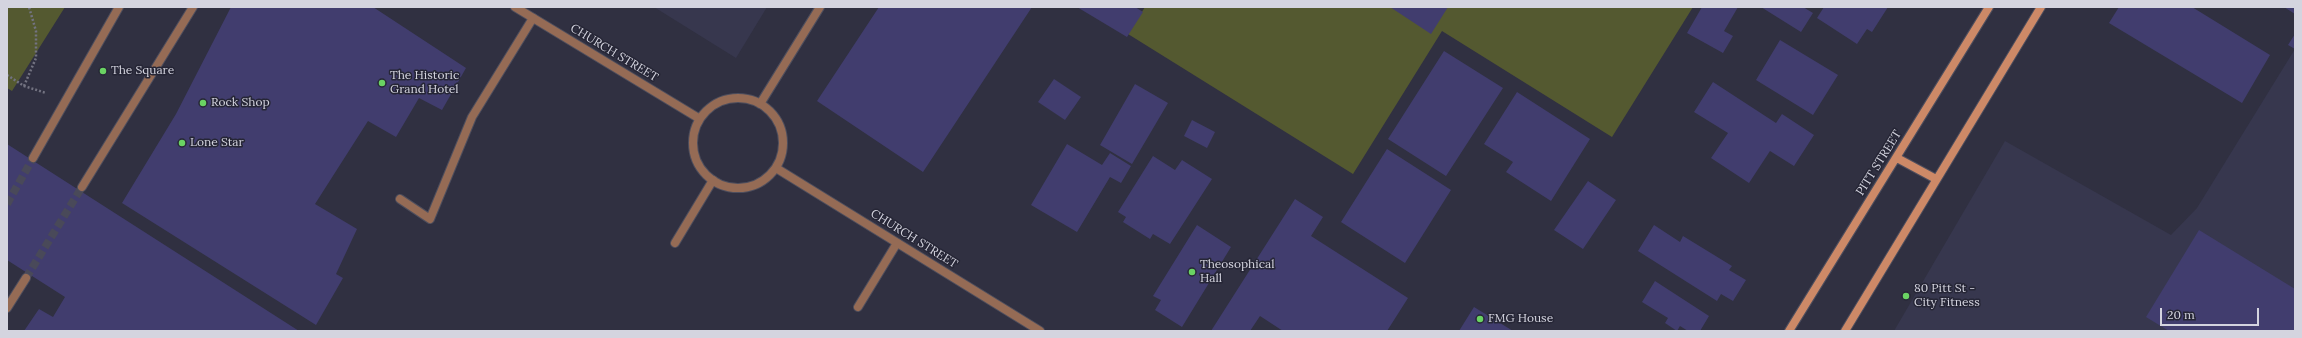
<!DOCTYPE html>
<html>
<head>
<meta charset="utf-8">
<style>
  body { margin:0 }
  #map { position:relative; width:2302px; height:338px; overflow:hidden; background:#303041; font-family:Lora,serif }
  canvas { display:block }
  .frame { position:absolute; inset:0; border:8px solid #d4d4df; pointer-events:none }
  .scale { position:absolute; left:2160px; top:308px; width:99px; height:18px; box-sizing:border-box; border:2px solid #d4d4df; border-top:0; padding-left:5px; font-size:12px; line-height:14px; white-space:nowrap; color:#d4d4df; -webkit-text-stroke:3px #262636; paint-order:stroke }
</style>
</head>
<body>
<div id="map">
<canvas width="2302" height="338"></canvas>
<div class="frame"></div>
<div class="scale">20 m</div>
</div>
<script>
const context = document.querySelector('canvas').getContext('2d');
context.lineJoin = 'round';
function fill(path, color) { context.fillStyle = color; context.fill(path, 'evenodd'); }
const toPath = rows => new Path2D(rows.map(r => 'M' + r).join(''));
function strokePath(path, color, width, dash) { context.strokeStyle = color; context.lineWidth = width; context.lineCap = dash ? 'butt' : 'round'; context.setLineDash(dash || []); context.stroke(path); }
function label(font, color, halo, rows, align = 'center') {
  context.font = font + ' Lora,serif'; context.lineWidth = 3; context.setLineDash([]); context.textBaseline = 'middle'; context.strokeStyle = halo; context.fillStyle = color; for (const [text, x, y, turn = 0] of rows) {
    context.save(); context.translate(x, y); context.rotate((+turn || 0) * Math.PI / 180); context.textAlign = isNaN(turn) ? turn : align; if (halo) context.strokeText(text, 0, 0); context.fillText(text, 0, 0); context.restore();
  }
}
fill(toPath([
  [654,7,767,7,736,58],
  [2295,49,2295,331,1894,331,2005,141,2171,235,2197,208]
]), '#37374e');
fill(toPath([
  [7,7,65,7,12,91,7,88],
  [1145,7,1693,7,1612,137,1442,31,1353,174,1128,34]
]), '#545930');
fill(toPath([
  [231,7,373,7,466,68,442,110,419,98,396,137,368,121,315,204,357,229,336,274,343,278,316,325,122,203,176,114],
  [879,7,1032,7,923,172,817,101],
  [1077,7,1135,7,1143,12,1127,37],
  [1390,7,1448,7,1431,34],
  [1702,7,1738,7,1724,31,1733,36,1723,53,1687,33],
  [1761,7,1803,7,1813,13,1801,32],
  [1824,7,1888,7,1872,32,1867,29,1857,44,1817,18],
  [2119,7,2192,7,2270,55,2242,103,2109,23],
  [2284,7,2295,7,2295,14],
  [2295,34,2295,49,2288,45],
  [1780,40,1838,75,1813,115,1756,80],
  [1444,51,1503,88,1446,176,1388,139],
  [1054,79,1081,97,1065,120,1038,102],
  [1713,82,1776,123,1782,114,1814,135,1794,166,1770,151,1749,183,1711,158,1728,133,1694,112],
  [1135,84,1168,103,1132,164,1100,145],
  [1517,92,1590,139,1551,201,1506,172,1513,162,1484,144],
  [1192,120,1215,132,1207,148,1184,136],
  [7,144,299,331,24,331,39,309,53,317,65,297,7,260],
  [1067,144,1102,165,1110,153,1131,166,1121,183,1110,177,1077,232,1031,205],
  [1387,149,1451,190,1405,263,1341,222],
  [1153,156,1175,170,1182,160,1212,179,1170,244,1153,234,1150,239,1123,222,1126,217,1118,212],
  [1588,181,1616,200,1583,249,1554,230],
  [1295,199,1323,217,1311,236,1408,298,1387,331,1283,331,1260,316,1250,331,1211,331],
  [1197,225,1231,247,1182,327,1155,310,1161,300,1153,296],
  [1654,225,1680,242,1683,236,1732,266,1729,270,1746,280,1733,301,1721,294,1717,301,1638,251],
  [2199,230,2295,289,2295,331,2169,331,2146,317],
  [1655,281,1709,316,1700,331,1688,331,1680,326,1677,331,1665,323,1668,318,1642,302],
  [1474,307,1513,331,1459,331]
]), '#413d6e');
strokePath(toPath([
  [7,204,33,158],
  [26,278,82,187]
]), '#494959', 8, [8, 4]);
const service = toPath([
  [400,199,430,219,472,117,533,18],
  [675,243,713,180],
  [858,307,897,243]
]);
const minor = toPath([
  [515,7,700,119],
  '693 143a45 45 0 1 1 90 0a45 45 0 1 1-90 0Z',
  [760,104,820,7],
  [33,158,119,7],
  [776,168,1040,331],
  [82,187,193,7],
  [7,308,26,278]
]);
const secondary = toPath([
  [1897,158,1936,179],
  [1789,331,1989,7],
  [1845,331,2041,7]
]);
strokePath(service, '#4e4e5d', 10);
strokePath(minor, '#4e4e5d', 10);
strokePath(secondary, '#4e4e5d', 10);
strokePath(toPath([
  [7,75,24,86,46,93],
  [24,86,36,58,36,31,29,7]
]), '#737381', 2.5, [2, 2]);
strokePath(service, '#956b55', 8);
strokePath(minor, '#956b55', 8);
strokePath(secondary, '#cd8967', 8);
for (const [x, y, r, color] of [
  [103,71,4,"#6ad363"],
  [382,83,4,"#6ad363"],
  [203,103,4,"#6ad363"],
  [182,143,4,"#6ad363"],
  [1192,272,4,"#6ad363"],
  [1906,296,4,"#6ad363"],
  [1480,319,4,"#6ad363"]
]) { const dot = new Path2D(); dot.arc(x, y, r, 0, 2 * Math.PI); context.fillStyle = color; context.fill(dot); strokePath(dot, '#262636', 1.5); }
label('12px', '#d4d4df', '#262636', [
  ["CHURCH STREET",614,53,31],
  ["PITT STREET",1879,163,-58],
  ["CHURCH STREET",914,239,32]
]);
label('12px', '#d4d4df', '#262636', [
  ["The Square",111,71],
  ["The Historic",390,76],
  ["Grand Hotel",390,90],
  ["Rock Shop",211,103],
  ["Lone Star",190,143],
  ["Theosophical",1200,265],
  ["Hall",1200,279],
  ["80 Pitt St -",1914,289],
  ["City Fitness",1914,303],
  ["FMG House",1488,319]
], 'left');
</script>
</body>
</html>
